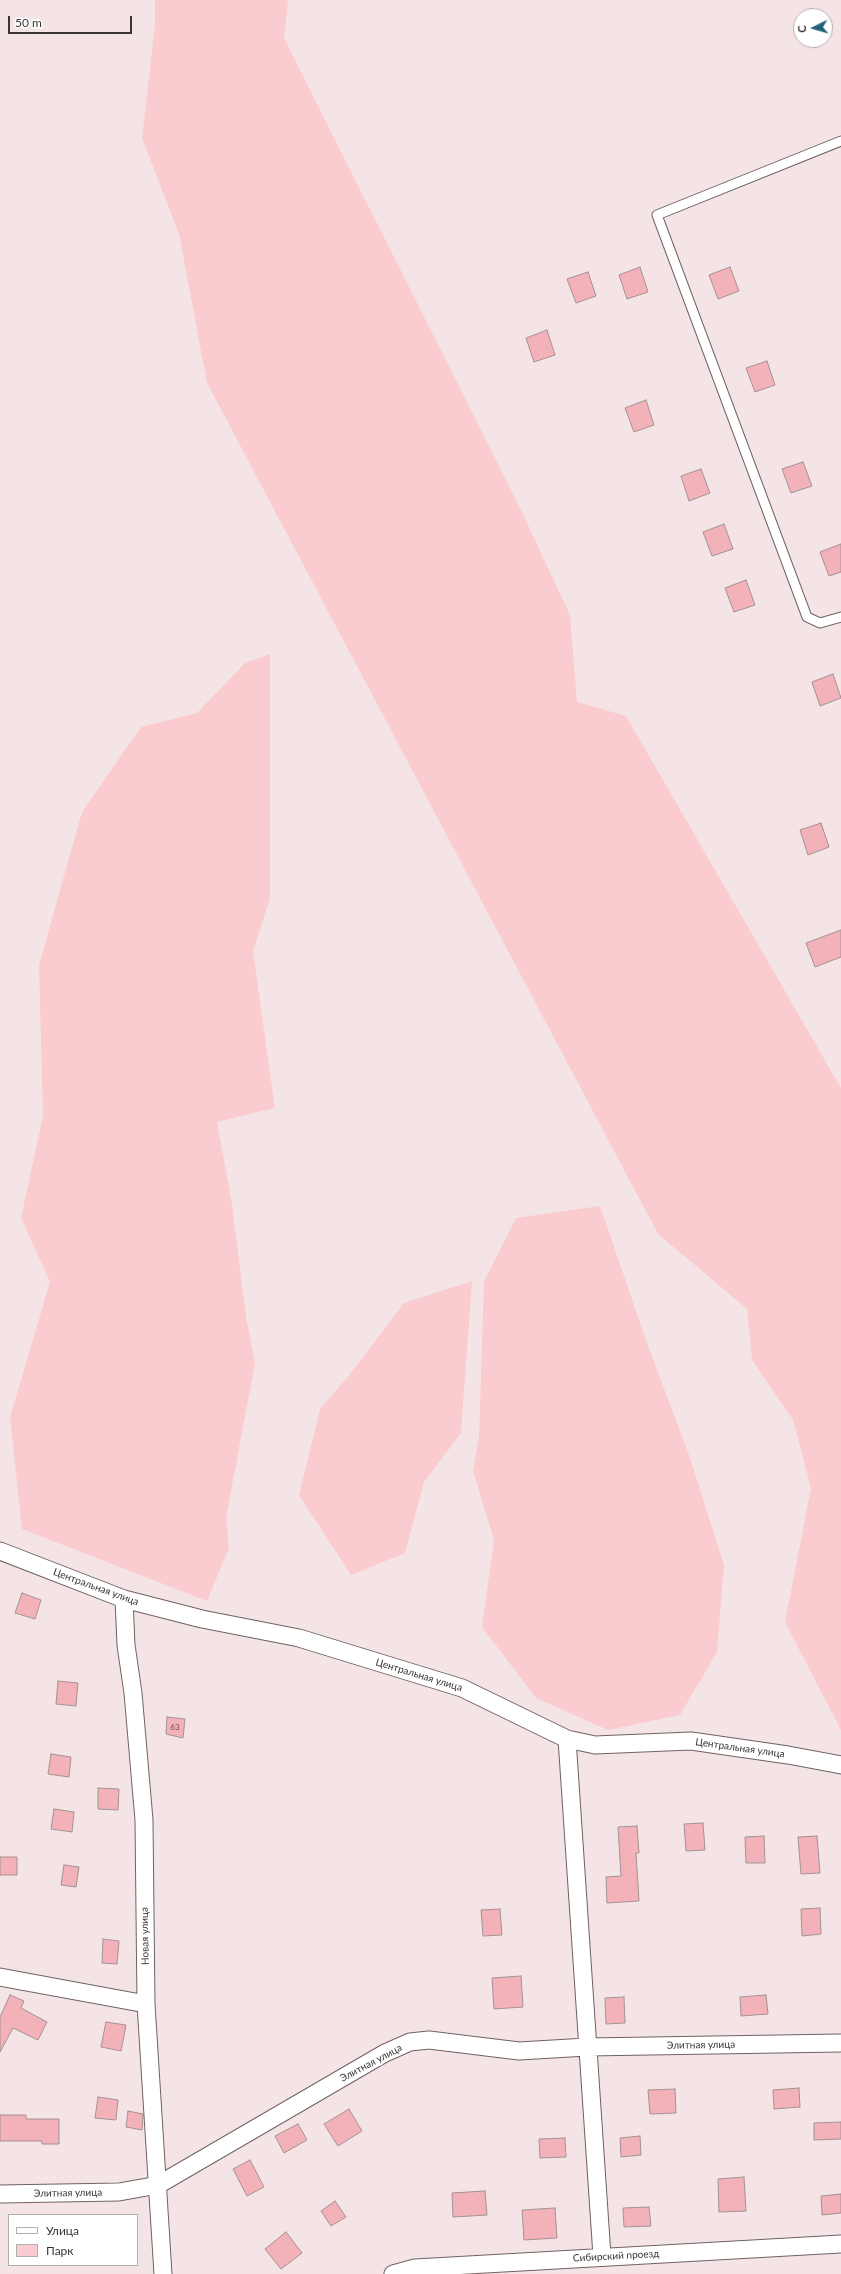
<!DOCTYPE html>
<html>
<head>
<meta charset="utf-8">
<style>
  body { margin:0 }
  #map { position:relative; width:841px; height:2274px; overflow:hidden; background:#f5e4e5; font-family:Lato,sans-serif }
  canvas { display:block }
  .legend { position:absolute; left:8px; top:2214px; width:130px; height:52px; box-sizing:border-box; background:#fff; border:1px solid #b1aeae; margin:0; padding:5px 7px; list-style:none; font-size:12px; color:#3b3435 }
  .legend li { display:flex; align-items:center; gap:8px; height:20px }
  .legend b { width:20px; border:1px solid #b1aeae }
  .north { position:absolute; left:793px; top:8px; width:40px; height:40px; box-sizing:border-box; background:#fff; border:1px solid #b1aeae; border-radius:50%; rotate:265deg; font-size:11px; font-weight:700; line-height:16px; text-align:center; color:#3b3435 }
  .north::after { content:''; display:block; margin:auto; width:14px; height:18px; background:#226177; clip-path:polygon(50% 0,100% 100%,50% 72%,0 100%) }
  .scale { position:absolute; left:8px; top:16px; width:124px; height:18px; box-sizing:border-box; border:2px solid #3b3435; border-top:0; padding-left:5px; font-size:12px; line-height:14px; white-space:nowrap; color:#3b3435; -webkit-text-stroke:3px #fff; paint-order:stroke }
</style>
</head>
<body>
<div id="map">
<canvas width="841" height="2274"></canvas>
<ul class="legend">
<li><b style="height:5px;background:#fff"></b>Улица</li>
<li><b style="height:11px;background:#faccd0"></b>Парк</li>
</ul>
<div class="north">С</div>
<div class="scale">50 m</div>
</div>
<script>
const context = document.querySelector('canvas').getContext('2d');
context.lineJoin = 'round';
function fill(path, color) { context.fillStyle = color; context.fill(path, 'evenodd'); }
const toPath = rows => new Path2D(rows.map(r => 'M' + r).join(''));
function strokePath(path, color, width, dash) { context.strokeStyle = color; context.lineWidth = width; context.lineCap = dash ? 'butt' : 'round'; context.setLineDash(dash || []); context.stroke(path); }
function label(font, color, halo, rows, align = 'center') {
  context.font = font + ' Lato,sans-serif'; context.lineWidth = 4; context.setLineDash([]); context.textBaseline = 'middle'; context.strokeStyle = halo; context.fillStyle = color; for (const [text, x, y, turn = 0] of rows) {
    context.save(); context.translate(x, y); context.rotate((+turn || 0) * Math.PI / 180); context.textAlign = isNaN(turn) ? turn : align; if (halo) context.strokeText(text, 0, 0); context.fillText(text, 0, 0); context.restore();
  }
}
fill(toPath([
  [155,0,288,0,284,38,520,508,570,615,577,702,626,716,841,1088,841,1730,785,1622,811,1488,793,1420,752,1360,747,1309,658,1234,207,383,179,234,142,138,155,24],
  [270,654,270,899,253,951,275,1108,217,1122,232,1204,246,1317,255,1363,226,1518,229,1548,207,1601,22,1529,10,1417,50,1282,21,1218,43,1116,39,965,82,812,141,727,197,713,245,663],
  [600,1206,647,1343,689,1455,724,1565,717,1652,680,1715,608,1730,536,1698,482,1627,494,1540,473,1471,479,1437,484,1281,516,1218],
  [472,1281,461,1433,424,1482,405,1553,351,1575,299,1495,320,1409,347,1378,404,1303]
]), '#faccd0');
const building = toPath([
  [640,267,648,292,627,299,619,275,640,267],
  [730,267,739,291,718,299,709,275,730,267],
  [588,272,596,296,576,303,567,279,588,272],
  [547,330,555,355,534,362,526,338,547,330],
  [767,361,775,385,755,392,746,368,767,361],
  [646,400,654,425,634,432,625,408,646,400],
  [803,462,812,486,791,493,782,469,803,462],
  [701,469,710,493,689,501,681,476,701,469],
  [724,524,733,549,712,556,703,532,724,524],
  [841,544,841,572,829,576,820,552,841,544],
  [746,580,755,605,734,612,725,588,746,580],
  [833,674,841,698,820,706,812,682,833,674],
  [821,823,829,847,808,855,800,830,821,823],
  [841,930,841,957,815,967,806,943,841,930],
  [22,1593,41,1600,35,1619,15,1613,22,1593],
  [58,1681,78,1683,76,1706,56,1704,58,1681],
  [167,1717,185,1719,183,1738,166,1734,167,1717],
  [51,1754,71,1757,69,1777,48,1774,51,1754],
  [98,1788,119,1789,118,1810,98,1809,98,1788],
  [54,1809,74,1812,72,1832,51,1829,54,1809],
  [703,1823,705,1850,686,1851,684,1824,703,1823],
  [637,1826,639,1853,636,1853,639,1901,607,1903,606,1877,621,1876,618,1827,637,1826],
  [764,1836,765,1863,746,1863,745,1837,764,1836],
  [817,1836,820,1873,801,1874,798,1837,817,1836],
  [0,1857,17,1857,17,1875,0,1875,0,1857],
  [64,1865,79,1867,76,1887,61,1885,64,1865],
  [820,1908,821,1934,802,1936,801,1909,820,1908],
  [500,1909,502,1935,483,1936,481,1910,500,1909],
  [103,1939,119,1941,117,1964,102,1963,103,1939],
  [521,1976,523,2007,494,2009,492,1978,521,1976],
  [10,1995,24,2001,21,2008,47,2022,38,2040,13,2028,0,2052,0,2017,10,1995],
  [766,1995,768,2014,741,2016,740,1997,766,1995],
  [624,1997,625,2023,606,2024,605,1998,624,1997],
  [106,2022,126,2025,121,2051,101,2047,106,2022],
  [799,2088,800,2107,774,2109,773,2090,799,2088],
  [675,2089,676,2113,650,2114,648,2090,675,2089],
  [98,2097,118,2100,116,2120,95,2118,98,2097],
  [349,2109,362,2131,338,2146,324,2124,349,2109],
  [128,2111,143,2114,142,2130,126,2127,128,2111],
  [0,2115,26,2115,26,2119,59,2119,59,2144,42,2144,42,2141,0,2141,0,2115],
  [841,2122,841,2139,814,2140,814,2123,841,2122],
  [298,2124,307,2140,284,2153,275,2136,298,2124],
  [640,2136,641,2155,621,2157,620,2138,640,2136],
  [565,2138,566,2157,540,2158,539,2139,565,2138],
  [250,2160,264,2187,247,2196,233,2169,250,2160],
  [744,2177,746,2211,719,2212,718,2179,744,2177],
  [485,2191,487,2215,453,2217,452,2193,485,2191],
  [841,2194,841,2213,822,2215,821,2196,841,2194],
  [335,2201,346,2217,331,2226,321,2211,335,2201],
  [649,2207,651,2226,624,2227,623,2208,649,2207],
  [555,2208,557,2238,524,2240,522,2210,555,2208],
  [286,2232,302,2253,281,2269,265,2249,286,2232]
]);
fill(building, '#f3b2b9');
strokePath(building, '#a29294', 1);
const service = toPath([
  [841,141,657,215,807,617,820,623,841,617]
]);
const minor = toPath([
  [0,1551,124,1599,202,1619,299,1638,462,1688,567,1739,595,1745,691,1741,788,1755,841,1765],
  [124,1599,126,1645,133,1693,144,1820,146,2004,163,2274],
  [567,1739,602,2256],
  [0,1977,146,2004],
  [0,2194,119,2192,158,2185,385,2053,410,2042,429,2040,519,2051,587,2047,841,2043],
  [393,2274,415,2268,841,2244]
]);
strokePath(service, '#706263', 11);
strokePath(minor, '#706263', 19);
strokePath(service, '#fff', 9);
strokePath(minor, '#fff', 17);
label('8px', '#695456', null, [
  ["63",175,1727]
]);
label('10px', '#3b3435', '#fff', [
  ["Центральная улица",96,1587,20],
  ["Центральная улица",419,1675,17],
  ["Центральная улица",740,1748,8],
  ["Новая улица",145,1936,-91],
  ["Элитная улица",701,2045,-1],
  ["Элитная улица",371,2063,-28],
  ["Элитная улица",68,2193,-1],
  ["Сибирский проезд",616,2256,-3]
]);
</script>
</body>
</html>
